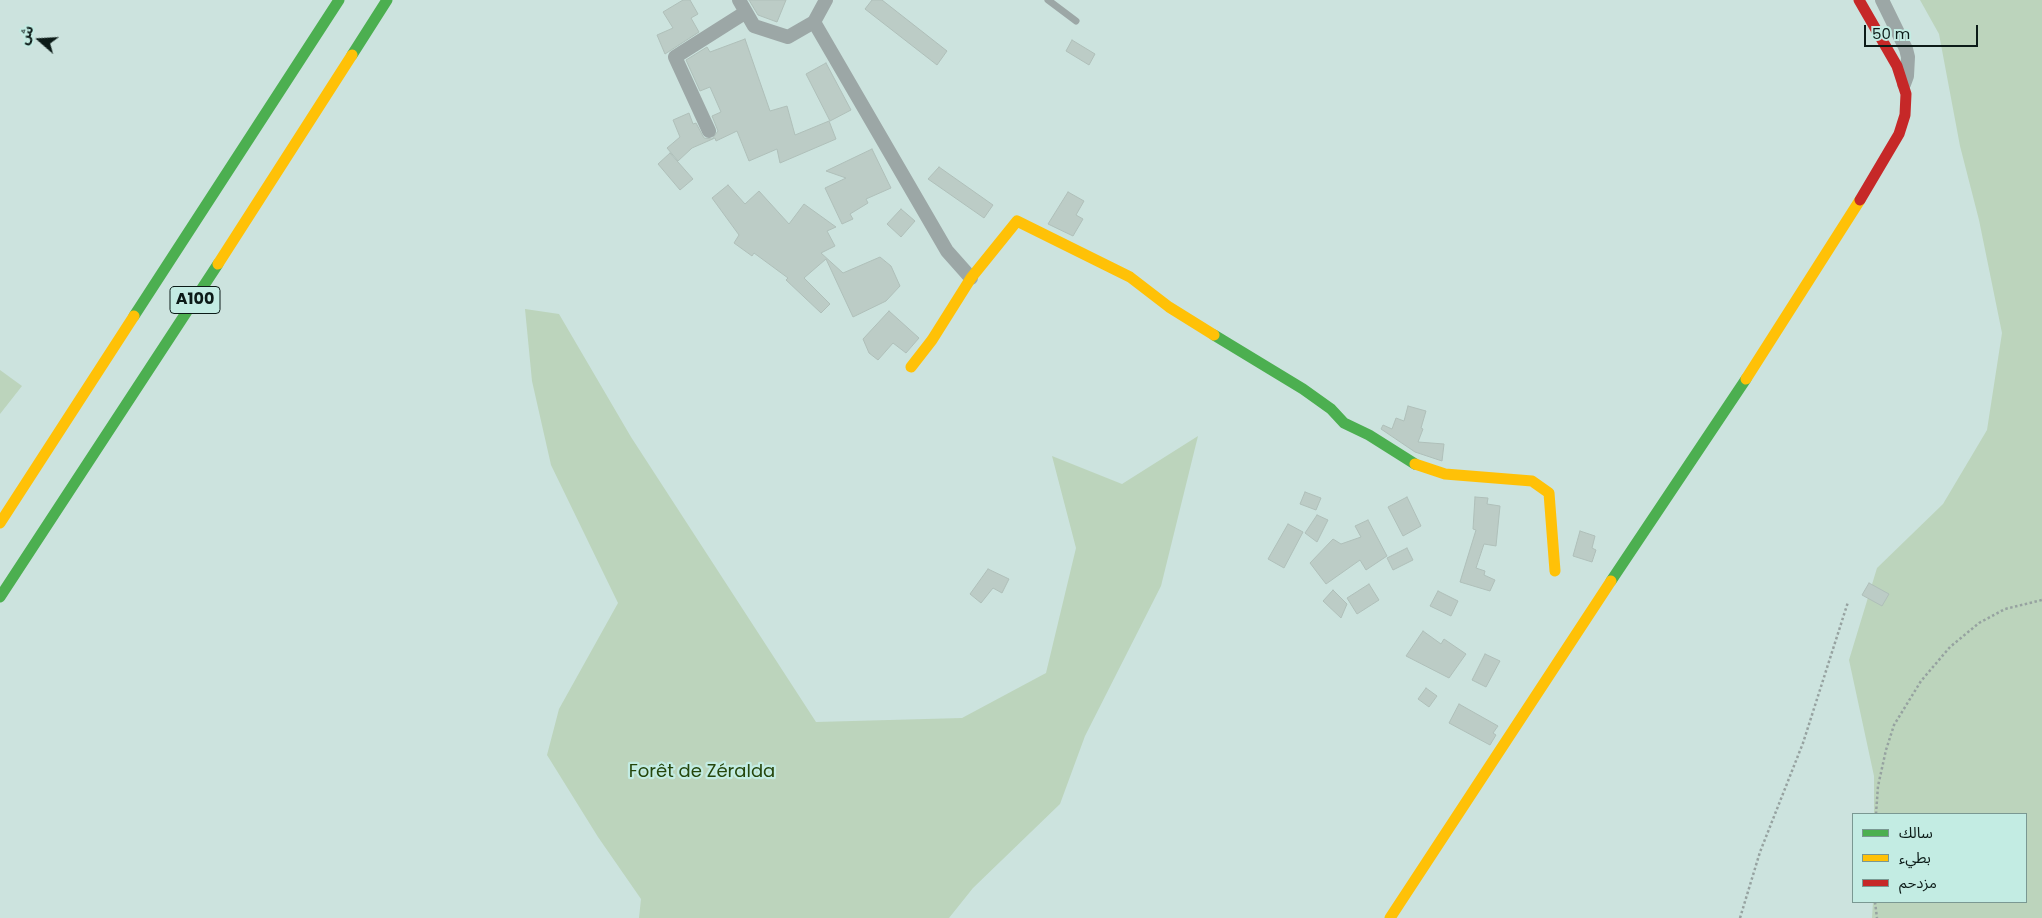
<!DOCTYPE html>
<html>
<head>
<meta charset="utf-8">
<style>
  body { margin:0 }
  #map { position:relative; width:2042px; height:918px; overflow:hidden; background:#cce3de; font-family:Poppins,"Noto Sans Arabic",sans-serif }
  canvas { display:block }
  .legend { position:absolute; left:1852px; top:813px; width:175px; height:90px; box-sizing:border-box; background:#c3ece3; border:1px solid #7a9892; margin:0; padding:6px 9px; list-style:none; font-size:15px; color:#0c1b18 }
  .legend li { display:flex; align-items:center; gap:10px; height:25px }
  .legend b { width:25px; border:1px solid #7a9892 }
  .north { position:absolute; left:15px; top:15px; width:50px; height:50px; -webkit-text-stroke:4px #c3ece3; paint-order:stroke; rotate:289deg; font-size:14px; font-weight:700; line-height:20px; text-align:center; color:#0c1b18 }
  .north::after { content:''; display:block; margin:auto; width:18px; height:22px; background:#0c1b18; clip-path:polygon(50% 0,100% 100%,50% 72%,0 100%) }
  .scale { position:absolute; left:1864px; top:25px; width:114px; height:22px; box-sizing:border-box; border:2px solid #0c1b18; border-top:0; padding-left:6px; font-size:15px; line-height:18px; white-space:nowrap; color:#0c1b18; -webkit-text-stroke:4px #c3ece3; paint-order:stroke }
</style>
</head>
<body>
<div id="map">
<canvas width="2042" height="918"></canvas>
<ul class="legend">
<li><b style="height:6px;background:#4caf50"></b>سالك</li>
<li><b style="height:6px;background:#ffc107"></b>بطيء</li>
<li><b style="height:6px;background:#c62828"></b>مزدحم</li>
</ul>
<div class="north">ش</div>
<div class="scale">50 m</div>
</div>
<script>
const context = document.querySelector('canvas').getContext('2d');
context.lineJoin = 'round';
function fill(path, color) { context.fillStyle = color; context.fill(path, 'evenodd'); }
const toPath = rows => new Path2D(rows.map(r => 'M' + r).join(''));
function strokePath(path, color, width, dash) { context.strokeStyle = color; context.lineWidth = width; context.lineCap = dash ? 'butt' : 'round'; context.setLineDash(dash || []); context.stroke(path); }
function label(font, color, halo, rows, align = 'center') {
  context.font = font + ' Poppins,sans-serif'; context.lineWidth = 4.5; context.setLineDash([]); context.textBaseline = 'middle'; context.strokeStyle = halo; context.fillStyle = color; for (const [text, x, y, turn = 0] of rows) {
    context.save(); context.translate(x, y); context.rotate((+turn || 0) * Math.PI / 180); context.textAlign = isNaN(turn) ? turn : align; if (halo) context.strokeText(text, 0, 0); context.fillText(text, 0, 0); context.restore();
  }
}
fill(toPath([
  [1920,0,2042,0,2042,918,1872,918,1873,902,2026,902,2026,814,1874,814,1874,776,1849,660,1877,568,1943,504,1987,430,2002,333,1979,220,1960,146,1939,34],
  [525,309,559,314,631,437,816,722,962,718,1046,673,1076,548,1052,456,1122,484,1198,436,1161,586,1085,736,1060,804,973,888,949,918,639,918,641,899,598,837,547,755,559,709,618,603,551,465,532,381],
  [0,370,22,386,0,414]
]), '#bcd4bc');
const building = toPath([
  [683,0,690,0,698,14,691,18,699,32,665,54,657,35,673,28,663,12,683,0],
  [749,0,786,0,777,22,758,15,749,0],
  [872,0,882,0,947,51,937,65,865,9,872,0],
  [745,39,770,111,787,106,795,135,829,121,836,139,780,163,777,149,749,161,737,131,716,141,715,138,692,148,678,161,667,148,680,137,673,120,689,113,693,124,696,123,704,138,712,139,718,131,712,116,721,112,710,87,700,91,686,60,707,47,710,52,745,39],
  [1072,40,1095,54,1089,65,1066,51,1072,40],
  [826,63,851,110,830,121,806,74,826,63],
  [872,149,891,188,866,199,868,203,850,214,853,219,842,224,825,188,846,178,826,171,872,149],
  [670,153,693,179,680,190,658,164,670,153],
  [939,167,993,205,984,218,928,179,939,167],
  [728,185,745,204,759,191,789,224,804,204,836,227,827,231,835,246,821,253,843,273,880,257,891,266,900,286,886,301,853,317,826,259,804,278,830,304,821,313,786,280,788,278,754,253,752,256,734,243,739,235,712,198,728,185],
  [1068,192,1084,201,1076,215,1083,219,1073,236,1048,224,1068,192],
  [901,209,915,221,901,237,887,224,901,209],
  [889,311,919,338,906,353,893,343,878,360,869,353,863,339,889,311],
  [1408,406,1426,411,1421,428,1423,429,1418,442,1444,444,1442,461,1415,452,1381,429,1383,425,1392,429,1396,418,1404,421,1408,406],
  [1305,492,1321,498,1316,510,1300,504,1305,492],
  [1407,497,1421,526,1403,536,1388,507,1407,497],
  [1475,497,1488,498,1487,504,1500,506,1496,546,1484,544,1476,568,1485,571,1484,575,1495,580,1490,591,1460,582,1476,530,1473,529,1475,497],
  [1317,515,1328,520,1317,542,1305,533,1317,515],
  [1368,520,1387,556,1366,570,1360,560,1326,584,1310,563,1333,539,1341,544,1361,537,1355,526,1368,520],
  [1288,524,1303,532,1284,568,1268,559,1288,524],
  [1580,531,1595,536,1592,548,1596,550,1592,562,1573,556,1580,531],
  [1407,548,1413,560,1393,570,1387,558,1407,548],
  [988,569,1009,579,1002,593,993,588,981,603,970,594,988,569],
  [1869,583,1889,594,1882,606,1862,595,1869,583],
  [1369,584,1379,600,1357,614,1347,598,1369,584],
  [1333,590,1347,604,1341,618,1323,601,1333,590],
  [1438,591,1458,601,1451,616,1430,606,1438,591],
  [1423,631,1441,644,1444,639,1466,654,1449,678,1406,656,1423,631],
  [1485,654,1500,661,1486,687,1472,680,1485,654],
  [1426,688,1437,696,1429,707,1418,699,1426,688],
  [1459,704,1498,726,1493,733,1496,735,1490,745,1449,723,1459,704]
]);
fill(building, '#bcccc6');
strokePath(building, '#afbfb9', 1);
strokePath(toPath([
  [1876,814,1878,786,1886,750,1894,725,1921,681,1950,647,1979,623,2005,609,2042,600],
  [1875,902,1877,918],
  [1740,918,1760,852,1803,743,1848,602]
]), '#96a2a0', 2.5, [2.5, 2.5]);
strokePath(toPath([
  [1048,0,1076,21]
]), '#9ca7a6', 7);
strokePath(toPath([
  [739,0,754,26,788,37,814,22],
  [826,0,814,22,947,251,971,278],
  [1882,0,1906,49,1908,57,1907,76,1904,84],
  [709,131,675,57,746,12]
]), '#9ca7a6', 14);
strokePath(toPath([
  [352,55,387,0],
  [134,316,339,0],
  [1214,335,1303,389,1331,409,1344,423,1369,435,1415,464],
  [1611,581,1746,379],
  [0,597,218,264]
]), '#4caf50', 11);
strokePath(toPath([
  [218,264,352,55],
  [911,367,932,340,971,278,1017,221,1130,277,1169,307,1214,335],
  [1746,379,1860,200],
  [1415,464,1445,474,1532,481,1549,493,1555,571],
  [0,523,134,316],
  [1390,918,1611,581]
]), '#ffc107', 11);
strokePath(toPath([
  [1859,0,1897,66,1906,94,1905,115,1899,134,1860,200]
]), '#c62828', 11);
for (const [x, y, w] of [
  [195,300,50]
]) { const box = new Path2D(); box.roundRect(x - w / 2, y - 13.5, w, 27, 4); context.fillStyle = '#c3ece3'; context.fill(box); strokePath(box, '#0c1b18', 1); }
label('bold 16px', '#0c1b18', null, [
  ["A100",195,300]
]);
label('18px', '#25460c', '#c3ece3', [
  ["Forêt de Zéralda",702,772]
]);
</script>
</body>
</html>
